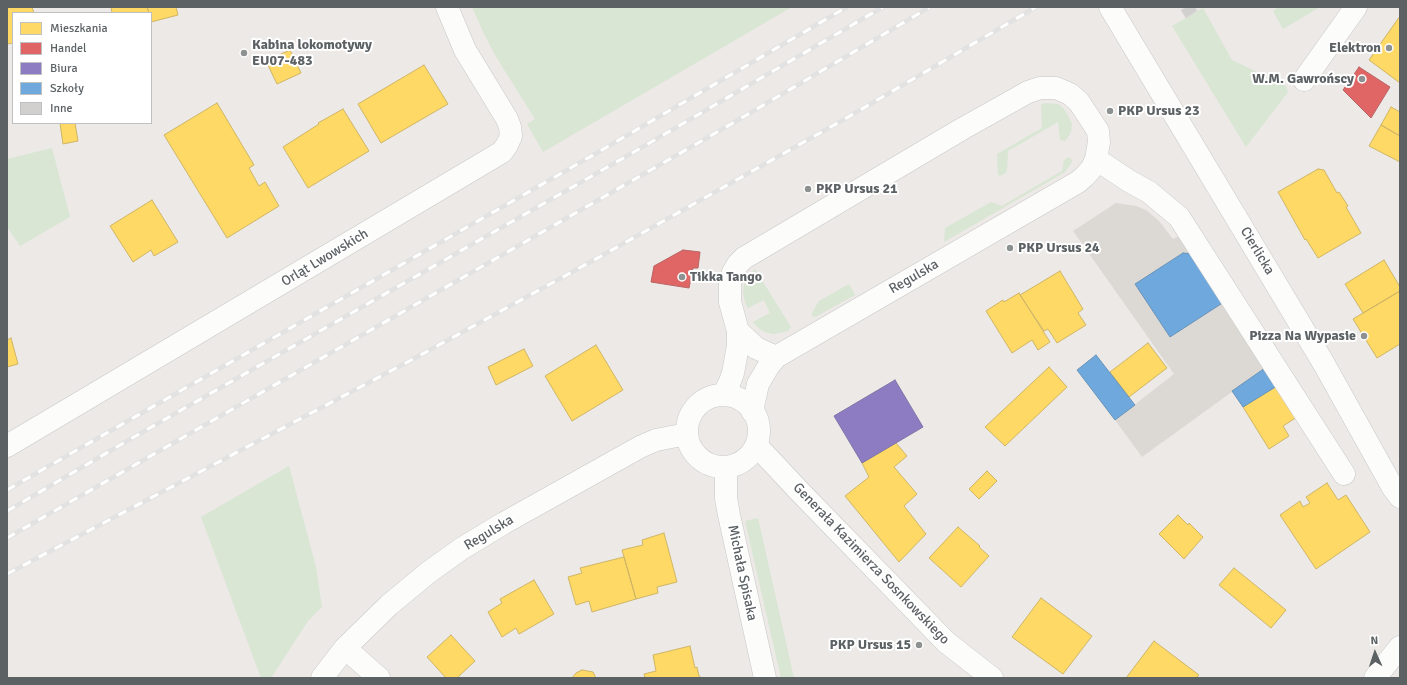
<!DOCTYPE html>
<html>
<head>
<meta charset="utf-8">
<style>
  body { margin:0 }
  #map { position:relative; width:1407px; height:685px; overflow:hidden; background:#ece9e6; font-family:Signika,sans-serif }
  canvas { display:block }
  .frame { position:absolute; inset:0; border:8px solid #5c6164; pointer-events:none }
  .legend { position:absolute; left:12px; top:12px; width:140px; height:112px; box-sizing:border-box; background:#fff; border:1px solid #bec0c1; margin:0; padding:5px 7px; list-style:none; font-size:12px; color:#5c6164 }
  .legend li { display:flex; align-items:center; gap:8px; height:20px }
  .legend b { width:20px; border:1px solid #bec0c1 }
  .north { position:absolute; left:1355px; top:633px; width:40px; height:40px; -webkit-text-stroke:3px #fff; paint-order:stroke; rotate:357deg; font-size:11px; font-weight:700; line-height:16px; text-align:center; color:#5c6164 }
  .north::after { content:''; display:block; margin:auto; width:14px; height:18px; background:#5c6164; clip-path:polygon(50% 0,100% 100%,50% 72%,0 100%) }
</style>
</head>
<body>
<div id="map">
<canvas width="1407" height="685"></canvas>
<div class="frame"></div>
<ul class="legend">
<li><b style="height:11px;background:#ffd966"></b>Mieszkania</li>
<li><b style="height:11px;background:#e06666"></b>Handel</li>
<li><b style="height:11px;background:#8e7cc3"></b>Biura</li>
<li><b style="height:11px;background:#6fa8dc"></b>Szkoły</li>
<li><b style="height:11px;background:#d2d0cf"></b>Inne</li>
</ul>
<div class="north">N</div>
</div>
<script>
const context = document.querySelector('canvas').getContext('2d');
context.lineJoin = 'round';
function fill(path, color) { context.fillStyle = color; context.fill(path, 'evenodd'); }
const toPath = rows => new Path2D(rows.map(r => 'M' + r).join(''));
function strokePath(path, color, width, dash) { context.strokeStyle = color; context.lineWidth = width; context.lineCap = dash ? 'butt' : 'round'; context.setLineDash(dash || []); context.stroke(path); }
function label(font, color, halo, rows, align = 'center') {
  context.font = font + ' Signika,sans-serif'; context.lineWidth = 4; context.setLineDash([]); context.textBaseline = 'middle'; context.strokeStyle = halo; context.fillStyle = color; for (const [text, x, y, turn = 0] of rows) {
    context.save(); context.translate(x, y); context.rotate((+turn || 0) * Math.PI / 180); context.textAlign = isNaN(turn) ? turn : align; if (halo) context.strokeText(text, 0, 0); context.fillText(text, 0, 0); context.restore();
  }
}
fill(toPath([
  [1116,203,1136,206,1146,210,1159,221,1173,239,1181,235,1265,368,1142,457,1115,420,1174,374,1073,231]
]), '#dcd9d5');
fill(toPath([
  [472,7,792,7,543,152,527,124,535,119,495,55,484,34],
  [1279,7,1320,7,1283,29,1273,11],
  [1203,8,1232,60,1286,86,1288,92,1246,147,1172,26],
  [1046,103,1058,104,1063,108,1068,115,1072,124,1071,132,1068,137,1065,141,1060,140,1058,122,1008,151,1007,169,1006,173,1000,176,998,174,997,154,1042,128,1041,104],
  [52,148,70,217,20,246,7,227,7,159],
  [1069,157,1071,158,1072,162,1065,172,944,242,945,228,991,202,1002,206,1062,171,1064,160],
  [755,269,791,327,788,331,773,334,765,332,758,328,753,322,770,313,764,300,748,308,745,302,743,292,744,284,748,276],
  [849,284,855,295,815,317,812,316,812,313,819,301],
  [289,466,316,567,322,607,308,621,271,678,261,678,201,517],
  [758,518,794,678,781,678,745,521]
]), '#d8e6d3');
const homes = toPath([
  [7,7,32,7,34,13,13,13,13,43,7,44,7,7],
  [111,7,147,7,149,13,112,13,111,7],
  [147,7,176,7,178,15,151,22,151,13,149,13,147,7],
  [1400,16,1400,83,1369,60,1400,16],
  [290,50,301,73,277,84,266,61,290,50],
  [424,65,448,104,381,143,358,104,424,65],
  [217,103,254,165,249,168,259,186,265,182,279,206,227,238,164,135,217,103],
  [1391,107,1400,112,1400,136,1381,125,1391,107],
  [343,109,369,151,308,188,283,147,319,124,318,123,343,109],
  [60,123,75,123,78,141,63,144,60,123],
  [1381,125,1400,136,1400,162,1369,146,1381,125],
  [1318,169,1324,170,1337,193,1339,192,1348,206,1346,207,1361,233,1318,258,1306,239,1305,240,1278,192,1318,169],
  [152,200,178,242,154,256,151,250,133,262,110,226,152,200],
  [1384,260,1400,287,1400,291,1363,313,1345,284,1384,260],
  [1060,271,1083,309,1078,313,1086,325,1057,343,1048,329,1044,331,1020,295,1060,271],
  [1400,291,1400,344,1377,358,1353,319,1400,291],
  [1019,293,1050,342,1038,350,1032,340,1012,353,986,311,1003,300,1004,302,1019,293],
  [11,338,18,364,7,367,7,340,11,338],
  [1148,343,1167,368,1129,397,1110,372,1148,343],
  [596,345,623,390,572,421,545,376,596,345],
  [524,349,533,366,496,385,488,367,524,349],
  [1049,367,1067,387,1005,446,985,427,1049,367],
  [1277,386,1297,417,1283,426,1289,436,1269,449,1243,407,1277,386],
  [896,443,907,456,894,467,917,494,904,506,926,534,899,562,845,496,869,477,862,463,896,443],
  [987,471,997,481,979,499,969,489,987,471],
  [1327,483,1338,500,1346,495,1370,532,1316,569,1280,515,1300,501,1303,507,1310,503,1306,497,1327,483],
  [1178,515,1188,525,1189,523,1203,537,1184,559,1159,534,1178,515],
  [958,527,980,546,979,547,989,556,961,587,929,558,958,527],
  [664,533,677,582,657,587,658,593,636,599,622,550,643,545,642,540,664,533],
  [624,557,636,599,592,612,589,601,576,605,568,577,582,573,580,568,624,557],
  [1234,568,1286,610,1271,628,1219,585,1234,568],
  [534,580,554,614,519,634,516,628,502,637,488,612,502,603,500,599,534,580],
  [1041,598,1092,636,1063,674,1012,637,1041,598],
  [451,635,475,661,457,678,446,678,427,657,451,635],
  [1154,641,1199,675,1196,678,1126,678,1154,641],
  [690,646,695,668,697,667,699,676,702,678,645,678,644,674,656,671,653,655,690,646],
  [582,670,593,672,596,678,572,678,576,673,582,670]
]);
fill(homes, '#ffd966');
strokePath(homes, '#ceb565', 1);
const shops = toPath([
  [1359,67,1390,87,1371,118,1343,90,1359,67],
  [683,250,700,252,698,268,693,268,689,288,651,282,654,266,683,250]
]);
fill(shops, '#e06666');
strokePath(shops, '#b86465', 1);
const offices = toPath([
  [895,380,923,427,862,463,834,416,895,380]
]);
fill(offices, '#8e7cc3');
strokePath(offices, '#7f74a6', 1);
const schools = toPath([
  [1183,253,1193,254,1224,302,1170,337,1135,284,1183,253],
  [1096,355,1135,405,1115,420,1077,370,1096,355],
  [1265,368,1277,386,1243,407,1232,391,1265,368]
]);
fill(schools, '#6fa8dc');
strokePath(schools, '#6993b8', 1);
const building = toPath([
  [1187,7,1195,7,1197,11,1186,18,1181,10,1187,7]
]);
fill(building, '#d2d0cf');
strokePath(building, '#dbd8d6', 1);
const minor = toPath([
  [1110,7,1324,364,1393,488,1400,497],
  [1304,80,1356,7],
  [1096,159,1129,181,1149,192,1179,217,1344,474],
  [738,331,756,348,776,357],
  [723,395,729,384,733,373,738,346,738,331,730,302,730,284,733,272,738,264,744,258,962,129,1028,92,1040,88,1056,88,1070,94,1079,102,1098,131,1099,142,1096,159,1092,168,1085,176,1078,182,776,357,768,367,758,384,752,411],
  '687 431a36 36 0 1 1 72 0a36 36 0 1 1-72 0Z',
  [756,445,803,495,946,642,992,678],
  [7,446,502,152,507,145,511,136,510,127,507,119,465,50,447,7],
  [726,467,726,498,729,515,765,678],
  [345,648,379,678],
  [322,678,345,648,389,605,429,572,461,549,504,523,640,447,656,440,687,434],
  [1375,678,1400,647]
]);
strokePath(minor, '#c8c8c8', 23);
strokePath(minor, '#fcfcfb', 22);
const rail = toPath([
  [7,490,595,154,847,7],
  [7,511,134,437,634,152,883,7],
  [7,538,733,123,930,7],
  [7,574,417,357,603,255,843,120,1036,7]
]);
strokePath(rail, '#e2e2e2', 4.5);
strokePath(rail, '#fff', 3, [9]);
for (const [x, y, r, color] of [
  [1389,48,4,"#8e9192"],
  [244,53,4,"#8e9192"],
  [1362,79,4,"#8e9192"],
  [1110,111,4,"#8e9192"],
  [808,189,4,"#8e9192"],
  [1010,248,4,"#8e9192"],
  [682,277,4,"#8e9192"],
  [1364,336,4,"#8e9192"],
  [919,645,4,"#8e9192"]
]) { const dot = new Path2D(); dot.arc(x, y, r, 0, 2 * Math.PI); context.fillStyle = color; context.fill(dot); strokePath(dot, '#fff', 1.5); }
label('bold 14px', '#5c6164', '#fff', [
  ["Kabina lokomotywy",252,45],
  ["EU07-483",252,61],
  ["Elektron",1381,48,"right"],
  ["W.M. Gawrońscy",1354,79,"right"],
  ["PKP Ursus 23",1118,111],
  ["PKP Ursus 21",816,189],
  ["PKP Ursus 24",1018,248],
  ["Tikka Tango",690,277],
  ["Pizza Na Wypasie",1356,336,"right"],
  ["PKP Ursus 15",911,645,"right"]
], 'left');
label('14px', '#5c6164', '#fff', [
  ["Cierlicka",1257,251,59],
  ["Orląt Lwowskich",325,258,-31],
  ["Regulska",914,277,-30],
  ["Regulska",489,533,-31],
  ["Generała Kazimierza Sosnkowskiego",871,564,46],
  ["Michała Spisaka",742,573,78]
]);
</script>
</body>
</html>
